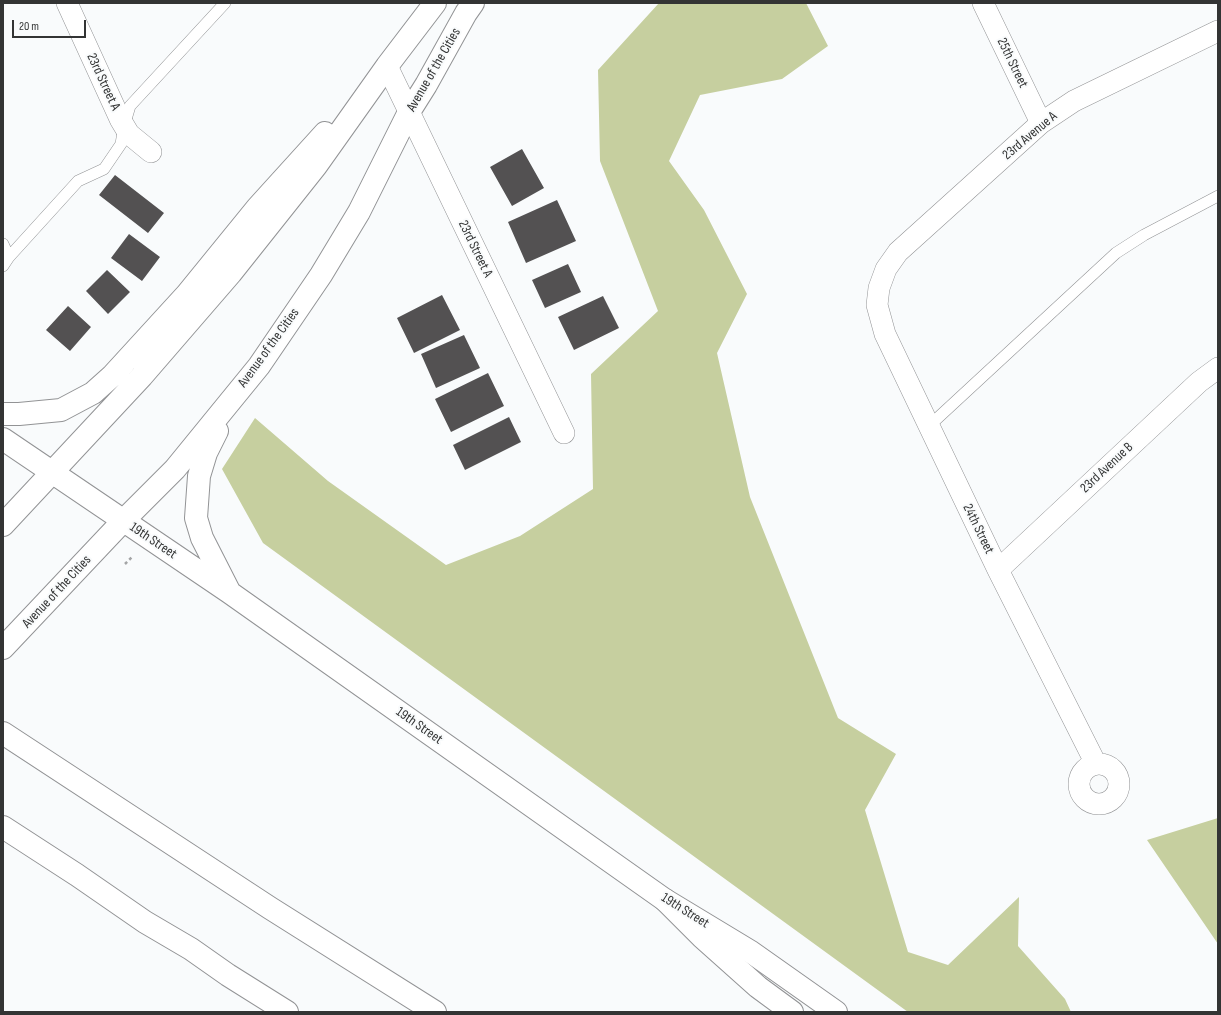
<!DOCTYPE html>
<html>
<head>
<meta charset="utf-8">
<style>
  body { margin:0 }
  #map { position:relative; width:1221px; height:1015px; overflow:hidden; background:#f9fbfc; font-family:"Sofia Sans Condensed",sans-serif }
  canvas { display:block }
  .frame { position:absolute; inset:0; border:4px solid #333434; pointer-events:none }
  .scale { position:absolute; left:12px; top:20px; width:74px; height:18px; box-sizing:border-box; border:2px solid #333434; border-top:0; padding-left:5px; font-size:12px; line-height:14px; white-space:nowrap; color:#333434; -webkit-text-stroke:3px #f9fbfc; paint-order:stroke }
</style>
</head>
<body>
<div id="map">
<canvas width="1221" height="1015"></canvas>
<div class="frame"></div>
<div class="scale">20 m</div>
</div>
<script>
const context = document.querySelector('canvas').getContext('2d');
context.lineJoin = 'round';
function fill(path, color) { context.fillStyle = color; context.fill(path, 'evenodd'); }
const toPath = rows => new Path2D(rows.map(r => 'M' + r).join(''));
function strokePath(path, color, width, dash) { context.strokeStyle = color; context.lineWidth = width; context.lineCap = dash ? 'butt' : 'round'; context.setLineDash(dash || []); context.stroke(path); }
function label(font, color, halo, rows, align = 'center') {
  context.font = font + ' "Sofia Sans Condensed",sans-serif'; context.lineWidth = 4; context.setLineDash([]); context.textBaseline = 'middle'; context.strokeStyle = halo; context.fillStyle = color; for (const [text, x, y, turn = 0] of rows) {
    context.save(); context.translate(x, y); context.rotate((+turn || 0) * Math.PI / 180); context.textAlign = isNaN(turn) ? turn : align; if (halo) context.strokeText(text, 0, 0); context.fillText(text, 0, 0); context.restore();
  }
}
fill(toPath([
  [659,3,806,3,828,46,782,79,700,95,669,161,704,210,747,294,717,353,750,497,838,718,896,754,865,810,908,952,948,965,1019,897,1018,946,1065,999,1071,1012,908,1012,263,543,222,469,255,418,328,481,446,565,520,536,593,489,591,374,658,311,600,161,598,70],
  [1218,818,1218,944,1147,840]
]), '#c6cf9f');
fill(toPath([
  [522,149,544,188,512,206,490,167],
  [115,175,164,213,148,233,99,195],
  [557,200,576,241,526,263,508,222],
  [129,234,160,257,142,281,111,258],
  [568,264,581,292,545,308,532,280],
  [107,270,130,292,108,314,86,291],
  [442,295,460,330,414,353,397,318],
  [603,296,619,328,574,350,558,317],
  [68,306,91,327,70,351,46,330],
  [464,335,480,368,436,388,421,354],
  [488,373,504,406,451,432,435,399],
  [509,417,521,442,465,470,453,445]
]), '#535152');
const lane = toPath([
  [3,244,9,257],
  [3,266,9,257,78,181,104,169,121,144,124,126,130,106,225,3],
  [929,426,1116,253,1144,235,1218,196]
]);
const street = toPath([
  [67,3,120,119,129,134,151,152],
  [983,3,1041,123],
  [387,66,564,433],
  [998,570,1199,382,1218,368],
  '1079 784a20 20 0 1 1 40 0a20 20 0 1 1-40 0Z',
  [1096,764,998,570,885,334,877,305,879,288,886,269,898,252,1041,123,1074,101,1218,31]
]);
const secondary = toPath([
  [3,414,19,414,61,410,93,393,112,376,187,294,257,208,325,133],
  [217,431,206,453,199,476,196,518,202,538,229,591],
  [3,439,229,592,665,900,751,952,836,1012],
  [3,525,142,376,231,273,316,166,387,66,435,3],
  [3,648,123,521,175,469,259,366,321,275,359,212,409,112,426,85,466,13,473,3]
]);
const highway = toPath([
  [3,733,270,908,435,1012],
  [3,827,77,875,145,922,191,949,228,975,287,1012],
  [665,900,702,937,758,987,792,1012]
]);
strokePath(lane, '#929395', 12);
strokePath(street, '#929395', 22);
strokePath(secondary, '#929395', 24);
strokePath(highway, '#929395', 24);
strokePath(toPath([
  [125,564,133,556]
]), '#a4a5a6', 2.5, [3, 3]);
strokePath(lane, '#fff', 11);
strokePath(street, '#fff', 21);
strokePath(secondary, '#fff', 22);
strokePath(highway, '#fff', 22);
label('14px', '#333434', '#f9fbfc', [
  ["25th Street",1012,63,64],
  ["Avenue of the Cities",434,70,-60],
  ["23rd Street A",103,82,65],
  ["23rd Avenue A",1030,136,-40],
  ["23rd Street A",475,249,64],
  ["Avenue of the Cities",269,348,-54],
  ["23rd Avenue B",1107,468,-43],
  ["24th Street",978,529,64],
  ["19th Street",153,541,34],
  ["Avenue of the Cities",57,592,-47],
  ["19th Street",419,726,35],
  ["19th Street",685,911,32]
]);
</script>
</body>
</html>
